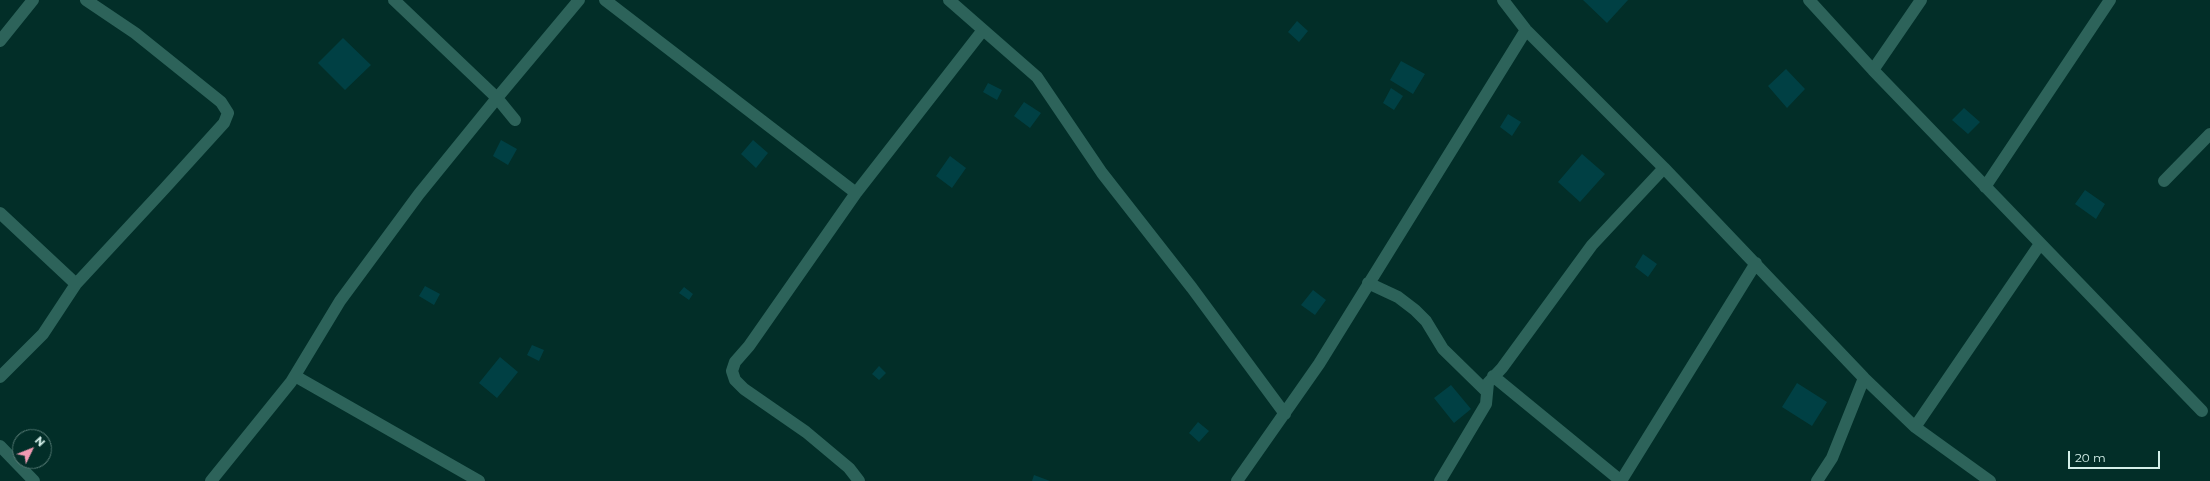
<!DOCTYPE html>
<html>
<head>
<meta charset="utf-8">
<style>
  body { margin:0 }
  #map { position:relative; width:2210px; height:481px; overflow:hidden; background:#022e28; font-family:Montserrat,sans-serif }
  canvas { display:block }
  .north { position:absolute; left:12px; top:429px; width:40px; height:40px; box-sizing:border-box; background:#022e28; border:1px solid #567b75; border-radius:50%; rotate:47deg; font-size:11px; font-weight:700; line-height:16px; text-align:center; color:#d4efe9 }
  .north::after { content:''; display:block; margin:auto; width:14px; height:18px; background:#f19ab2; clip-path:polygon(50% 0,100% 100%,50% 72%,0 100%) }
  .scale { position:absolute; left:2068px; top:451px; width:92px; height:18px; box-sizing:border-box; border:2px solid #d4efe9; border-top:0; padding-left:5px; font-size:12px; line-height:14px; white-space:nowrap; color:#d4efe9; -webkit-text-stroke:3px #022e28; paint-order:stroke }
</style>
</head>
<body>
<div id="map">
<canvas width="2210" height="481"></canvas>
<div class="north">N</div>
<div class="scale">20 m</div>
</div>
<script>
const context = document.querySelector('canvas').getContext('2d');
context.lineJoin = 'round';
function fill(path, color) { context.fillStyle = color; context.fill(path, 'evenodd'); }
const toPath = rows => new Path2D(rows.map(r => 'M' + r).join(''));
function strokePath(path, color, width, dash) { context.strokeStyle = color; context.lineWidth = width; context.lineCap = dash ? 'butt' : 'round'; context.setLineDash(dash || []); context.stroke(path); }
fill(toPath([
  [1583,0,1628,0,1607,23],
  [1297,21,1308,31,1299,42,1288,32],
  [343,38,371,65,345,90,318,63],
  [1401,61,1425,74,1413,94,1390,80],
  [1786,69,1805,89,1787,108,1768,86],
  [988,83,1002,90,997,100,983,92],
  [1391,88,1403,96,1394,110,1383,103],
  [1024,102,1041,113,1030,128,1014,116],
  [1964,108,1980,122,1968,134,1952,120],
  [1508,114,1521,122,1512,136,1500,127],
  [501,140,517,149,508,165,493,156],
  [753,140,768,153,756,168,741,154],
  [1582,154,1605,174,1580,202,1558,182],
  [950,156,966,168,952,188,936,176],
  [2085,190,2105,204,2096,219,2075,204],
  [1643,254,1657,264,1648,277,1635,267],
  [425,286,440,294,434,305,419,296],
  [684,287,693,294,689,300,679,293],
  [1313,290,1326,300,1315,315,1301,305],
  [532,345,544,350,539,361,527,355],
  [500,357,518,372,497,398,479,383],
  [879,366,886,373,879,380,872,374],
  [1797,383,1827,402,1812,426,1782,407],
  [1451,385,1471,409,1454,423,1434,398],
  [1198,422,1209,431,1199,442,1189,433],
  [1034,475,1050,481,1032,481]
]), '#004044');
strokePath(toPath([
  [605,0,856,193],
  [949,0,1037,77,1102,173,1192,288,1285,414],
  [1503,0,1526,30,1664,168,1864,378,1915,427,1990,481],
  [1809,0,1873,70,2202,411],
  [0,41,33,0],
  [1873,70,1921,0],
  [515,120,497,98,579,0],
  [2164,181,2210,134],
  [1985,187,2110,0],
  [0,213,76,284],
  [1368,283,1398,297,1415,310,1426,321,1443,349,1487,392],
  [295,376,479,481],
  [1493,376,1621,481],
  [0,377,43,334,76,284,165,188,224,123,228,113,221,102,135,33,86,0],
  [1915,427,2040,244],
  [0,446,34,481],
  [211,481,291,382,340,301,419,194,497,98,394,0],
  [859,481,849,468,806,432,744,389,735,380,732,371,735,362,749,346,856,193,983,30],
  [1237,481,1319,364,1526,30],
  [1440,481,1486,404,1488,383,1502,368,1592,245,1664,168],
  [1621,481,1756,263],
  [1817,481,1832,458,1864,378]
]), '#2d635a', 12);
</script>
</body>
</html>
